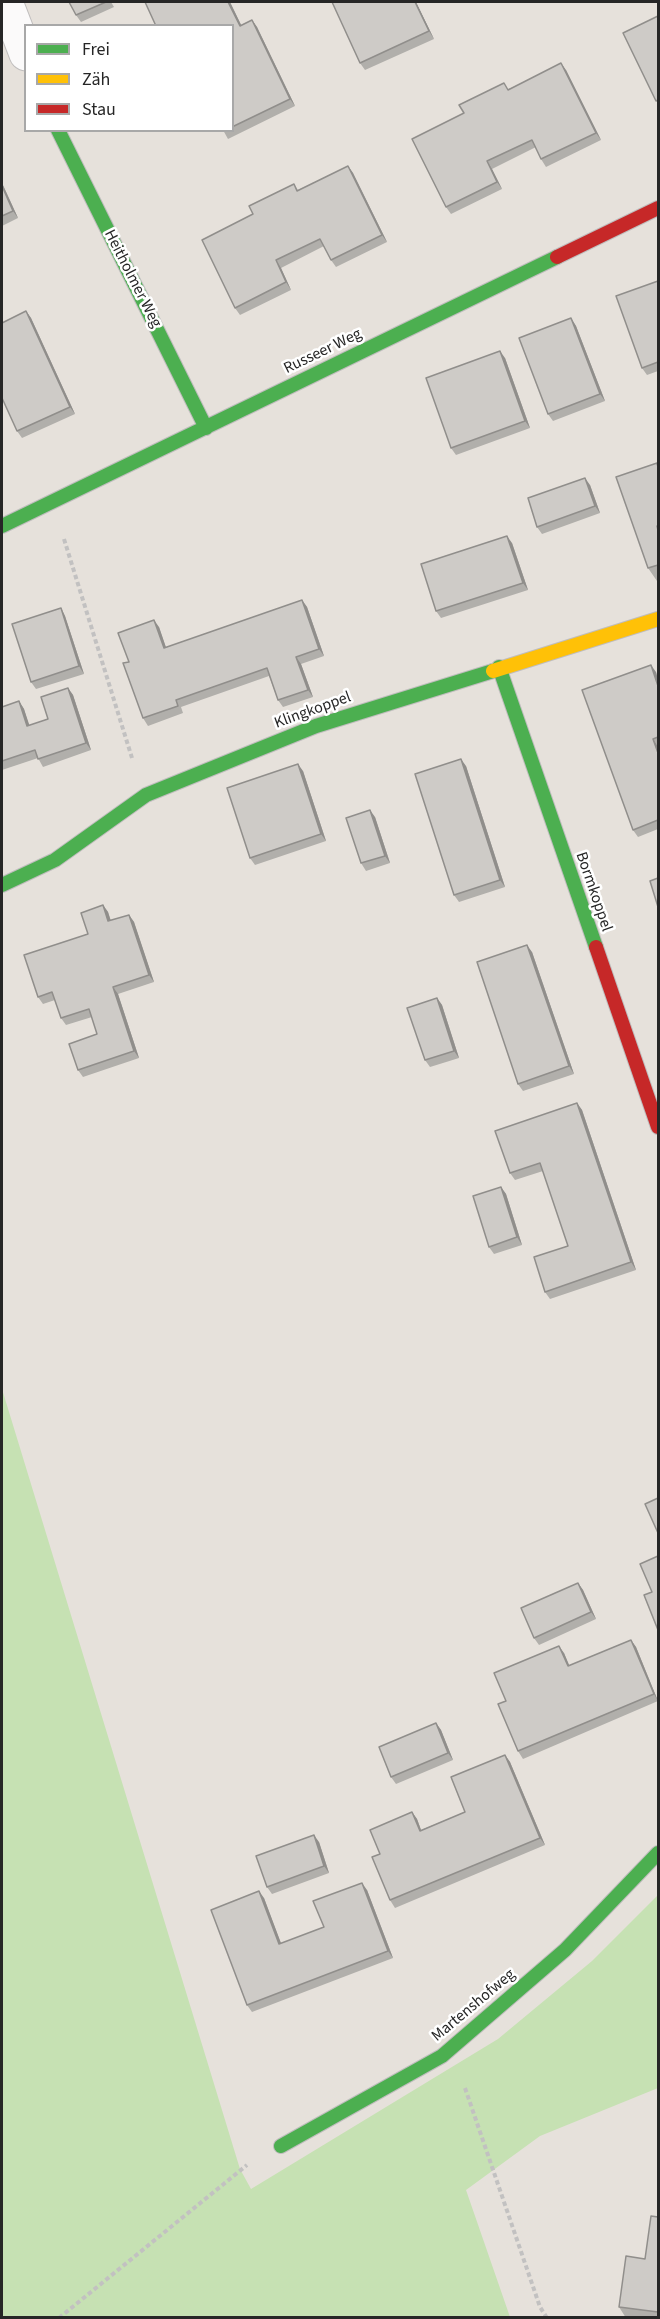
<!DOCTYPE html>
<html>
<head>
<meta charset="utf-8">
<style>
  body { margin:0 }
  #map { position:relative; width:660px; height:2319px; overflow:hidden; background:#e6e1db; font-family:"Source Sans 3",sans-serif }
  canvas { display:block }
  .frame { position:absolute; inset:0; border:3px solid #262626; pointer-events:none }
  .legend { position:absolute; left:24px; top:24px; width:210px; height:108px; box-sizing:border-box; background:#fff; border:2px solid #a8a8a8; margin:0; padding:8px 10px; list-style:none; font-size:18px; color:#262626 }
  .legend li { display:flex; align-items:center; gap:12px; height:30px }
  .legend b { width:30px; border:2px solid #a8a8a8 }
</style>
</head>
<body>
<div id="map">
<canvas width="660" height="2319"></canvas>
<div class="frame"></div>
<ul class="legend">
<li><b style="height:8px;background:#4caf50"></b>Frei</li>
<li><b style="height:8px;background:#ffc107"></b>Zäh</li>
<li><b style="height:8px;background:#c62828"></b>Stau</li>
</ul>
</div>
<script>
const context = document.querySelector('canvas').getContext('2d');
context.lineJoin = 'round';
function fill(path, color) { context.fillStyle = color; context.fill(path, 'evenodd'); }
const toPath = rows => new Path2D(rows.map(r => 'M' + r).join(''));
function strokePath(path, color, width, dash) { context.strokeStyle = color; context.lineWidth = width; context.lineCap = dash ? 'butt' : 'round'; context.setLineDash(dash || []); context.stroke(path); }
function label(font, color, halo, rows, align = 'center') {
  context.font = font + ' "Source Sans 3",sans-serif'; context.lineWidth = 5; context.setLineDash([]); context.textBaseline = 'middle'; context.strokeStyle = halo; context.fillStyle = color; for (const [text, x, y, turn = 0] of rows) {
    context.save(); context.translate(x, y); context.rotate((+turn || 0) * Math.PI / 180); context.textAlign = isNaN(turn) ? turn : align; if (halo) context.strokeText(text, 0, 0); context.fillText(text, 0, 0); context.restore();
  }
}
fill(toPath([
  [2,1389,240,2169,251,2189,498,2039,592,1961,658,1895,658,2088,540,2136,466,2190,510,2317,2,2317]
]), '#c6e1b3');
const street = toPath([
  [6,2,26,54]
]);
const fast = toPath([
  [58,130,206,428],
  [2,526,557,257],
  [499,667,596,947],
  [2,885,55,860,146,795,316,726,493,671],
  [281,2146,442,2056,565,1950,658,1853]
]);
const slow = toPath([
  [493,671,658,619]
]);
const jam = toPath([
  [557,257,658,208],
  [596,947,658,1127]
]);
strokePath(street, '#bfbdbd', 35);
strokePath(fast, '#bfbdbd', 16);
strokePath(slow, '#bfbdbd', 16);
strokePath(jam, '#bfbdbd', 16);
strokePath(toPath([
  [64,539,132,758],
  [465,2088,540,2307,547,2318],
  [59,2318,247,2165]
]), '#c2c1c1', 4, [4.5, 3]);
strokePath(street, '#fbfafa', 33);
strokePath(fast, '#4caf50', 14);
strokePath(slow, '#ffc107', 14);
strokePath(jam, '#c62828', 14);
fill(toPath([
  [69,2,111,2,114,7,81,22,76,15],
  [145,2,230,2,241,25,252,20,257,27,295,106,228,139,223,130,232,130,232,26],
  [416,2,434,39,365,70,360,63],
  [566,70,601,140,546,167,541,159,536,147,492,169,502,189,451,214,446,207,464,113,508,89],
  [348,166,353,173,387,242,336,267,331,260,324,246,281,268,291,290,240,315,235,308,253,214,294,184,298,190],
  [2,183,18,218,2,226],
  [658,281,658,371,647,375,642,368],
  [26,311,31,318,75,414,22,438,17,431],
  [571,318,576,326,605,401,553,421,548,414],
  [505,358,530,428,456,455,451,448],
  [658,465,658,581,657,581,648,568],
  [590,485,600,513,542,534,537,527],
  [512,543,528,590,441,618,436,611],
  [302,600,307,607,324,656,301,664,313,697,283,707,278,700,269,676,181,707,183,713,148,726,143,718,129,662,159,627,166,648],
  [61,608,65,616,84,674,36,689,31,682],
  [656,672,658,680,658,829,638,837,633,830],
  [68,688,73,695,91,750,43,767,38,758,2,770,2,707,19,701,24,709,29,726,48,719],
  [466,766,505,887,459,902,454,895],
  [303,771,326,841,255,865,250,858],
  [375,817,390,863,366,871,361,863],
  [103,905,108,912,111,921,129,915,134,922,154,982,118,994,139,1058,83,1077,78,1070,97,1034,92,1017,66,1025,61,1018,55,1000,43,1004,38,997,88,934],
  [532,952,574,1074,523,1091,518,1084],
  [437,998,442,1005,459,1058,430,1067,425,1060],
  [577,1103,582,1110,636,1270,550,1299,545,1292,568,1246,543,1171,515,1180,510,1173],
  [501,1187,506,1194,522,1245,494,1254,489,1247],
  [578,1583,583,1590,596,1619,539,1645,534,1638],
  [631,1640,636,1647,658,1701,523,1759,518,1751,506,1701,564,1653,569,1666],
  [436,1723,441,1730,453,1760,396,1784,391,1777],
  [505,1755,510,1762,545,1845,395,1908,390,1900,380,1854,412,1812,417,1819,421,1830,465,1812],
  [319,1842,329,1873,272,1894,267,1887],
  [367,1890,393,1958,252,2012,247,2005,264,1898,281,1944,324,1927],
  [658,2217,658,2318,626,2318,619,2307,645,2259]
]), '#b1afab');
fill(toPath([
  [228,2,230,2,245,33,240,26],
  [415,2,416,2,434,39,429,31],
  [252,20,257,27,295,106,290,99],
  [561,63,566,70,601,140,596,133],
  [487,161,492,169,502,189,497,182],
  [348,166,353,173,387,242,382,235],
  [2,183,18,218,13,211,2,186],
  [276,260,281,268,291,290,286,282],
  [26,311,31,318,75,414,70,407],
  [571,318,576,326,605,401,600,394],
  [500,351,505,358,530,428,525,421],
  [585,478,590,485,600,513,595,506],
  [507,536,512,543,528,590,523,583],
  [302,600,307,607,324,656,319,649],
  [61,608,65,616,84,674,79,666],
  [154,620,159,627,169,656,164,648],
  [296,657,301,664,313,697,308,690],
  [651,665,656,672,658,680,658,686],
  [68,688,73,695,91,750,86,743],
  [19,701,24,709,32,733,27,726],
  [653,739,658,747,658,753],
  [461,759,466,766,505,887,500,880],
  [298,764,303,771,326,841,321,834],
  [370,810,375,817,390,863,385,856],
  [103,905,108,912,113,928,108,921],
  [129,915,134,922,154,982,149,975],
  [527,945,532,952,574,1074,569,1066],
  [113,987,118,994,139,1058,134,1051],
  [437,998,442,1005,459,1058,454,1051],
  [577,1103,582,1110,636,1270,631,1262],
  [501,1187,506,1194,522,1245,517,1237],
  [578,1583,583,1590,596,1619,591,1612],
  [631,1640,636,1647,658,1701,654,1694],
  [559,1646,564,1653,573,1674,568,1666],
  [436,1723,441,1730,453,1760,448,1753],
  [505,1755,510,1762,545,1845,540,1838],
  [412,1812,417,1819,424,1838,420,1831],
  [314,1835,319,1842,329,1873,324,1866],
  [362,1883,367,1890,393,1958,388,1951],
  [259,1891,264,1898,284,1951,279,1944]
]), '#908e8b');
const building = toPath([
  [69,2,106,2,76,15,69,2],
  [145,2,228,2,240,26,252,20,290,99,232,127,232,26,156,26,145,2],
  [332,2,415,2,429,31,360,63,332,2],
  [658,16,658,100,656,101,623,33,658,16],
  [561,63,596,133,541,159,532,140,487,161,497,182,446,207,412,139,464,113,459,105,504,83,508,90,561,63],
  [348,166,382,235,331,260,320,239,276,260,286,282,235,308,202,240,253,214,249,206,294,184,297,191,348,166],
  [2,186,13,211,2,216,2,186],
  [658,281,658,362,642,368,616,296,658,281],
  [26,311,70,407,17,431,2,398,2,323,26,311],
  [571,318,600,394,548,414,519,338,571,318],
  [500,351,525,421,451,448,426,378,500,351],
  [657,463,658,467,658,526,657,526,658,530,658,565,648,568,616,477,657,463],
  [585,478,595,506,537,527,528,498,585,478],
  [507,536,523,583,436,611,421,564,507,536],
  [302,600,319,649,296,657,308,690,278,700,267,668,176,700,178,706,143,718,123,663,129,662,118,633,154,620,164,648,302,600],
  [61,608,79,666,31,682,12,624,61,608],
  [651,665,658,686,658,737,653,739,658,753,658,820,633,830,582,690,651,665],
  [68,688,86,743,38,759,35,750,2,761,2,707,19,701,27,726,48,719,41,697,68,688],
  [461,759,500,880,454,895,415,774,461,759],
  [298,764,321,834,250,858,227,788,298,764],
  [370,810,385,856,361,863,346,818,370,810],
  [658,878,658,907,650,881,658,878],
  [103,905,108,921,129,915,149,975,113,987,134,1051,78,1070,69,1044,97,1034,89,1009,61,1018,52,992,38,997,24,955,88,934,81,913,103,905],
  [527,945,569,1066,518,1084,477,962,527,945],
  [437,998,454,1051,425,1060,407,1008,437,998],
  [577,1103,631,1262,545,1292,534,1257,568,1246,540,1163,510,1173,495,1131,577,1103],
  [501,1187,517,1237,489,1247,473,1196,501,1187],
  [658,1498,658,1533,645,1504,658,1498],
  [658,1556,658,1630,644,1595,652,1592,640,1564,658,1556],
  [578,1583,591,1612,534,1638,521,1608,578,1583],
  [631,1640,654,1694,518,1751,498,1704,506,1701,494,1673,559,1646,568,1666,631,1640],
  [436,1723,448,1753,391,1777,379,1747,436,1723],
  [505,1755,540,1838,390,1900,372,1857,380,1854,370,1830,412,1812,420,1831,465,1812,451,1777,505,1755],
  [314,1835,324,1866,267,1887,256,1856,314,1835],
  [362,1883,388,1951,247,2005,211,1910,259,1891,279,1944,324,1927,313,1901,362,1883],
  [651,2216,658,2217,658,2312,619,2307,626,2256,645,2259,651,2216]
]);
fill(building, '#cecbc7');
strokePath(building, '#908e8b', 1.5);
label('16px', '#262626', '#fff', [
  ["Heitholmer Weg",132,279,63],
  ["Russeer Weg",323,352,-26],
  ["Klingkoppel",313,711,-20],
  ["Bormkoppel",593,892,71],
  ["Martenshofweg",474,2006,-40]
]);
</script>
</body>
</html>
